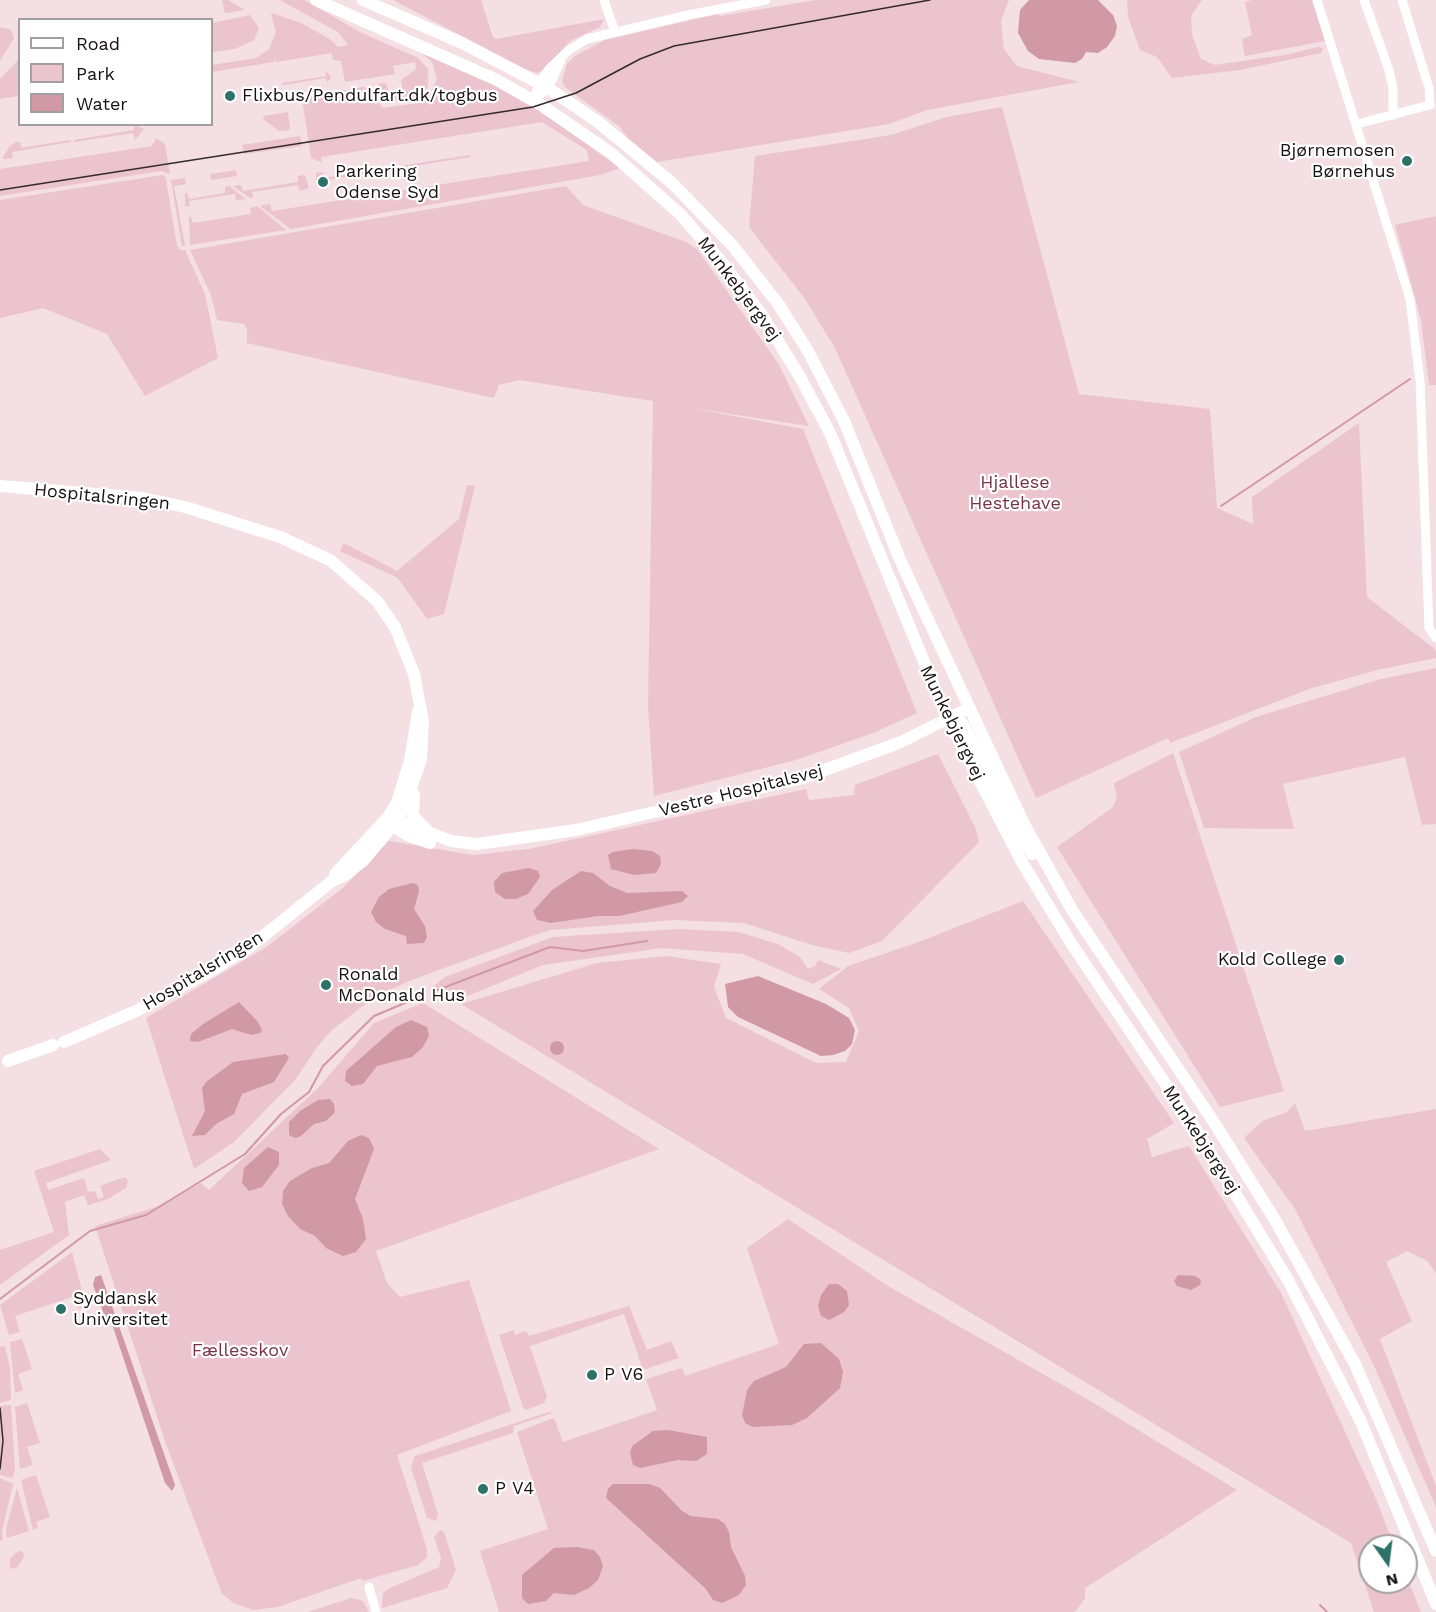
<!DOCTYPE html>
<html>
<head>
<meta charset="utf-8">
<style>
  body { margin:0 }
  #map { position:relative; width:1436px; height:1612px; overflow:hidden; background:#f4dfe3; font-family:"Work Sans",sans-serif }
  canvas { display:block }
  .legend { position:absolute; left:18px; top:18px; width:195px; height:108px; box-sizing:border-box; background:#fff; border:2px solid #a29fa0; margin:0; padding:8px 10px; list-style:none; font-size:18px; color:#171011 }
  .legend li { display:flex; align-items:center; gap:12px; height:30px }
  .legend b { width:30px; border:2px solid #a29fa0 }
  .north { position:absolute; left:1358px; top:1534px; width:60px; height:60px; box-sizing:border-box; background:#fff; border:2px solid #a29fa0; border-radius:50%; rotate:166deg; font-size:16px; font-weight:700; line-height:24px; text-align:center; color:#171011 }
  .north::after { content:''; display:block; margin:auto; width:21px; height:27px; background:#2c7268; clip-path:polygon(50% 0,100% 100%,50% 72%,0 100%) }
</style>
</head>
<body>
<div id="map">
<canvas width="1436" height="1612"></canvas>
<ul class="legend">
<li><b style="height:8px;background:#fff"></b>Road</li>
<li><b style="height:16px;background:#ebc4cd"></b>Park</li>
<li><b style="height:16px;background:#d198a6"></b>Water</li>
</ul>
<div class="north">N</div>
</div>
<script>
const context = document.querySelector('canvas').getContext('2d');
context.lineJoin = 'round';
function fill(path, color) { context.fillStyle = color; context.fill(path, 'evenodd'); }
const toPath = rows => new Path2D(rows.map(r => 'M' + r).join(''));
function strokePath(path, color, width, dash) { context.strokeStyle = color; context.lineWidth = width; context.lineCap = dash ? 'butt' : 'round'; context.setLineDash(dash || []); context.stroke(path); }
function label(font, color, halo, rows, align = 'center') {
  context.font = font + ' "Work Sans",sans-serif'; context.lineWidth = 4.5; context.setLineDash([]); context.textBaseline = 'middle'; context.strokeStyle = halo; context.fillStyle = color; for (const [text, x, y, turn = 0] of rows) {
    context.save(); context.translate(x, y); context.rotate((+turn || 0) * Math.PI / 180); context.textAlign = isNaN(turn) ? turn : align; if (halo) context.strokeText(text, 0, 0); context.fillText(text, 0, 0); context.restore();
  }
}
fill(toPath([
  [222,0,228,0,245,10,225,13],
  [280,0,304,0,360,32,418,58,428,69,428,87,415,98,389,101,378,84,386,83,390,96,403,94,401,80,416,69,415,62,393,66,395,74,345,82,341,61,333,60,332,53,276,62,275,56,274,62,212,72,212,65,256,58,269,49,276,32,271,13,299,22,330,39,338,47,348,45,338,32],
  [393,0,481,0,493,37,496,39,604,19,600,27,570,41,545,69,537,73,527,70],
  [816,0,1009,0,1001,21,1004,49,1017,66,1079,82,927,110,889,124,657,162,628,138,620,127,565,87,562,81,567,64,575,56,605,40,718,14,720,16],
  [1127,0,1202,0,1191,16,1192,35,1201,59,1215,65,1290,54,1317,47,1323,48,1321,53,1240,70,1172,78,1157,57,1140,50,1128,17],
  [1252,0,1312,0,1325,41,1245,56,1242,39,1252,35,1245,2],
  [250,15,259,28,254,40,235,49,212,52,212,23],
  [2,27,11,30,14,38,0,61,0,28],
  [420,52,497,86,536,108,620,168,600,175,291,229,260,206,270,204,272,211,589,161,587,150,542,122,321,157,322,163,311,158,303,105,309,97,363,87,368,88,383,108,419,103,430,95,437,78,432,62],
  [19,59,19,93,17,96,0,99,0,79],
  [325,70,331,77,327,83,326,78,283,85,282,83,326,76],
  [1002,107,1079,394,1210,409,1217,508,1253,524,1252,497,1359,423,1367,597,1436,650,1436,658,1377,670,1309,689,1170,743,1168,738,1036,798,835,348,805,299,749,227,755,156,891,135,947,117],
  [288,112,290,130,279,131,263,119,264,116],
  [134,125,144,129,135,140,133,133,74,142,74,140,134,130],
  [300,136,302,146,244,154,242,145],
  [156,138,165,144,170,174,161,171,0,196,0,169,152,146],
  [71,140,71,142,12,152,13,158,4,159,3,157,10,146,16,142,20,142,21,148],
  [470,155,471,157,325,180,325,187,316,186,316,173,323,172,324,178],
  [236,170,237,176,211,180,210,174],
  [163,175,166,179,177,246,181,250,185,250,205,294,218,358,145,396,107,334,43,308,0,318,0,200],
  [305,175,309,188,300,191,298,185,252,192,253,198,250,198,233,186,241,185,243,191,298,182,298,176],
  [185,178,186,184,174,186,185,246,182,246,171,180],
  [229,186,246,199,236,200,235,194,189,201,190,207,185,206,185,193,187,193,189,199,225,193,225,187],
  [566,186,583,205,686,242,697,249,778,363,809,426,691,408,803,429,917,713,873,733,796,760,654,796,648,706,653,401,519,380,499,385,494,398,247,343,247,329,244,324,217,320,211,295,190,250],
  [257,206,286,230,190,245,189,217,191,217,193,223,251,214,250,208],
  [1436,216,1436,385,1429,385,1421,320,1395,225],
  [467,485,475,486,444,614,427,619,398,578,340,551,344,543,397,571,459,519],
  [1436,668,1436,824,1422,825,1405,757,1283,784,1294,829,1204,828,1179,752,1256,717,1381,679],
  [1173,753,1284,1091,1220,1107,1057,847,1112,808,1117,798,1114,783],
  [938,754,975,827,979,842,882,941,849,953,812,945,744,923,675,920,550,930,529,937,409,981,373,998,332,1030,317,1047,296,1079,234,1142,194,1169,146,1018,265,948,343,888,389,841,473,855,529,849,806,789,809,800,854,795,855,785],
  [1023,901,1174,1123,1147,1139,1152,1157,1189,1146,1281,1293,1376,1499,1394,1546,1370,1546,1370,1582,1406,1582,1406,1575,1421,1612,1374,1612,1351,1543,461,1004,597,963,666,956,721,964,714,987,726,1018,816,1063,846,1062,859,1031,849,1008,819,989,848,966,916,943],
  [679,929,738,932,778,944,800,957,808,969,815,966,818,960,841,969,813,984,743,954,662,948,543,965,465,997,451,998,432,988,445,977,553,937],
  [423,1003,659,1149,376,1251,387,1283,400,1297,469,1280,511,1411,397,1455,427,1549,427,1557,418,1565,362,1581,361,1578,278,1607,253,1610,235,1604,222,1594,166,1444,95,1226,156,1207,201,1183,209,1190,318,1088,374,1023],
  [1295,1103,1305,1131,1436,1109,1436,1273,1427,1261,1407,1251,1386,1262,1412,1321,1380,1339,1436,1486,1436,1507,1375,1368,1295,1209,1244,1138,1262,1121,1287,1112],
  [100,1149,111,1160,46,1183,48,1190,84,1178,88,1192,95,1191,98,1199,104,1197,100,1186,125,1177,128,1181,126,1188,108,1199,88,1205,84,1195,65,1202,69,1235,0,1285,0,1250,54,1232,34,1171],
  [788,1219,888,1286,1087,1399,1237,1490,1085,1588,1085,1598,1075,1612,499,1612,480,1551,548,1529,517,1432,554,1418,563,1442,657,1410,646,1379,682,1368,685,1376,779,1344,747,1248],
  [72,1252,86,1306,79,1309,75,1296,15,1316,20,1332,9,1335,0,1305],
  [629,1306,647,1350,671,1341,679,1358,643,1370,624,1314,530,1346,547,1397,544,1403,526,1410,523,1407,499,1335,514,1330,515,1335,526,1331,529,1336],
  [22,1339,32,1369,18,1374,23,1390,15,1393,10,1342],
  [5,1346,10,1368,11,1400,0,1403,0,1347],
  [27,1403,40,1443,27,1447,33,1465,20,1469,15,1407],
  [11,1405,15,1470,12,1478,0,1475,0,1406],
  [549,1412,553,1413,514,1426,513,1433,422,1463,438,1514,436,1521,427,1518,411,1467,415,1456],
  [36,1475,50,1517,36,1522,38,1528,33,1530,21,1480],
  [0,1478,13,1484,2,1531,3,1540,0,1541],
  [17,1488,29,1531,7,1538,6,1529],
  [440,1530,444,1532,456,1570,447,1588,382,1608,383,1593,388,1589,439,1567,441,1558,434,1537],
  [20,1550,24,1554,23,1559,17,1567,10,1569,10,1558],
  [351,1598,363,1601,369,1612,308,1612]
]), '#ebc4cd');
fill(toPath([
  [1029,0,1098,0,1113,15,1117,26,1115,36,1107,47,1098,53,1086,52,1082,59,1075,63,1039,59,1028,51,1018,33,1020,10],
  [633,849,652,851,660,856,661,864,656,873,634,875,611,869,608,855,613,852],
  [529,868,538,871,540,877,528,894,516,899,505,899,495,892,494,882,502,873],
  [581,871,593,873,610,886,627,893,682,891,688,896,682,902,619,916,598,916,551,923,537,920,533,911,552,890],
  [413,883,418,885,419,891,414,909,425,926,427,937,424,943,407,944,406,936,385,929,376,922,371,912,379,897,389,889],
  [758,976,826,1004,849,1018,855,1030,852,1044,845,1051,833,1055,821,1056,738,1017,728,1007,725,984],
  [239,1002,258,1022,262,1030,260,1033,251,1035,232,1029,198,1042,190,1041,191,1034,203,1024],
  [411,1020,427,1027,429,1036,423,1047,412,1057,377,1066,363,1084,352,1086,345,1081,346,1071,396,1027],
  '550 1048a7 7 0 1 1 14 0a7 7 0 1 1-14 0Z',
  [286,1054,289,1058,274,1082,242,1094,234,1114,216,1124,205,1135,192,1136,205,1111,202,1088,206,1082,233,1062],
  [330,1099,334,1104,335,1112,326,1121,314,1124,301,1136,295,1138,289,1135,289,1122,300,1111,318,1100],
  [361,1135,369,1138,374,1149,355,1199,363,1219,366,1239,356,1252,343,1256,326,1248,315,1236,300,1229,288,1216,282,1204,283,1191,290,1181,312,1168,329,1163,348,1141],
  [268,1147,279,1152,279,1165,262,1187,249,1191,242,1183,244,1168],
  [101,1275,175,1485,172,1491,165,1483,113,1327,105,1317,93,1285,95,1277],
  [1178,1275,1195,1276,1201,1280,1200,1285,1191,1290,1177,1286,1174,1281],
  [829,1284,838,1284,847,1291,849,1305,844,1312,829,1320,821,1316,818,1306,821,1295],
  [821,1343,839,1359,843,1372,840,1388,807,1418,792,1425,753,1427,745,1423,742,1415,747,1390,754,1381,786,1367,804,1344],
  [668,1430,707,1437,707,1454,696,1461,678,1460,640,1468,633,1465,630,1453,632,1446,653,1431],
  [613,1484,649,1484,660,1488,682,1511,691,1516,718,1519,725,1524,729,1532,731,1547,745,1576,746,1585,739,1595,722,1603,713,1600,706,1589,606,1498,608,1489],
  [577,1547,594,1550,600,1557,603,1566,598,1580,589,1588,574,1595,554,1593,546,1601,528,1604,522,1598,522,1575,554,1548]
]), '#d198a6');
strokePath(toPath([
  [1221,506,1410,379],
  [435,991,550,947,583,951,647,941],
  [0,1299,90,1231,146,1215,245,1154,281,1114,309,1092,323,1066,374,1016,424,995],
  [1320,1605,1327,1612]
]), '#d198a6', 2);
strokePath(toPath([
  [604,0,615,32],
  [1317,0,1410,299,1420,381,1429,628,1436,638],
  [1364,0,1389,70,1393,89,1393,115],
  [534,100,539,83,549,69,569,50,587,39,688,15,766,0],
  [534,100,548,88,561,61],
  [1357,124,1430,105,1429,88,1402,0],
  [369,1587,376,1612]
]), '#fff', 9);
strokePath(toPath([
  [316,0,497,80,541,105,611,153,680,214,720,260,762,315,800,377,830,433,948,720,1023,864,1071,943,1195,1128,1288,1280,1361,1422,1436,1604],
  [363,0,462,43,548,88,598,122,671,182,733,246,779,305,808,351,844,421,901,562,1024,824,1072,910,1215,1124,1275,1220,1355,1364,1436,1551],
  [0,486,143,498,185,507,280,537,330,560,377,601,395,627,414,674,423,721,421,759,406,803,397,820,364,860,345,875,332,881,251,946,214,969,136,1011,64,1042],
  [948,720,959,721,963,724,1005,808,1032,854],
  [414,795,413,816,426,829],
  [385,821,397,820,451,841,477,844,576,830,803,778,901,742,969,708],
  [386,822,407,835,430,843],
  [335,874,389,816,397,802,410,761,418,711],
  [8,1061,53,1045]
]), '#fff', 12);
strokePath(toPath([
  [0,190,533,107,576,93,640,59,674,46,930,0],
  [0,1408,3,1441,0,1469]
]), '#342b2c', 1.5);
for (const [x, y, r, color] of [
  [230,96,6,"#2c7268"],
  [1407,161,6,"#2c7268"],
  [323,182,6,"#2c7268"],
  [1339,960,6,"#2c7268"],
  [326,985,6,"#2c7268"],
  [61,1309,6,"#2c7268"],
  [592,1375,6,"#2c7268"],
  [483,1489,6,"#2c7268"]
]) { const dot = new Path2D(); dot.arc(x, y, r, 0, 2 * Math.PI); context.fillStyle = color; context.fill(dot); strokePath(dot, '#fff', 2); }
label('18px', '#171011', '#fff', [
  ["Flixbus/Pendulfart.dk/togbus",242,96],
  ["Bjørnemosen",1395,151,"right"],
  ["Børnehus",1395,172,"right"],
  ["Parkering",335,172],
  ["Odense Syd",335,193],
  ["Kold College",1327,960,"right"],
  ["Ronald",338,975],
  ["McDonald Hus",338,996],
  ["Syddansk",73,1299],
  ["Universitet",73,1320],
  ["P V6",604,1375],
  ["P V4",495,1489]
], 'left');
label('18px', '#171011', '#fff', [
  ["Munkebjergvej",739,289,53],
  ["Hospitalsringen",102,497,6],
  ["Munkebjergvej",952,723,64],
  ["Vestre Hospitalsvej",741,791,-14],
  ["Hospitalsringen",203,971,-31],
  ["Munkebjergvej",1201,1140,57]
]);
label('18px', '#783248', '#fff', [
  ["Hjallese",1015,483],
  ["Hestehave",1015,504],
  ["Fællesskov",240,1351]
]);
</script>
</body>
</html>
